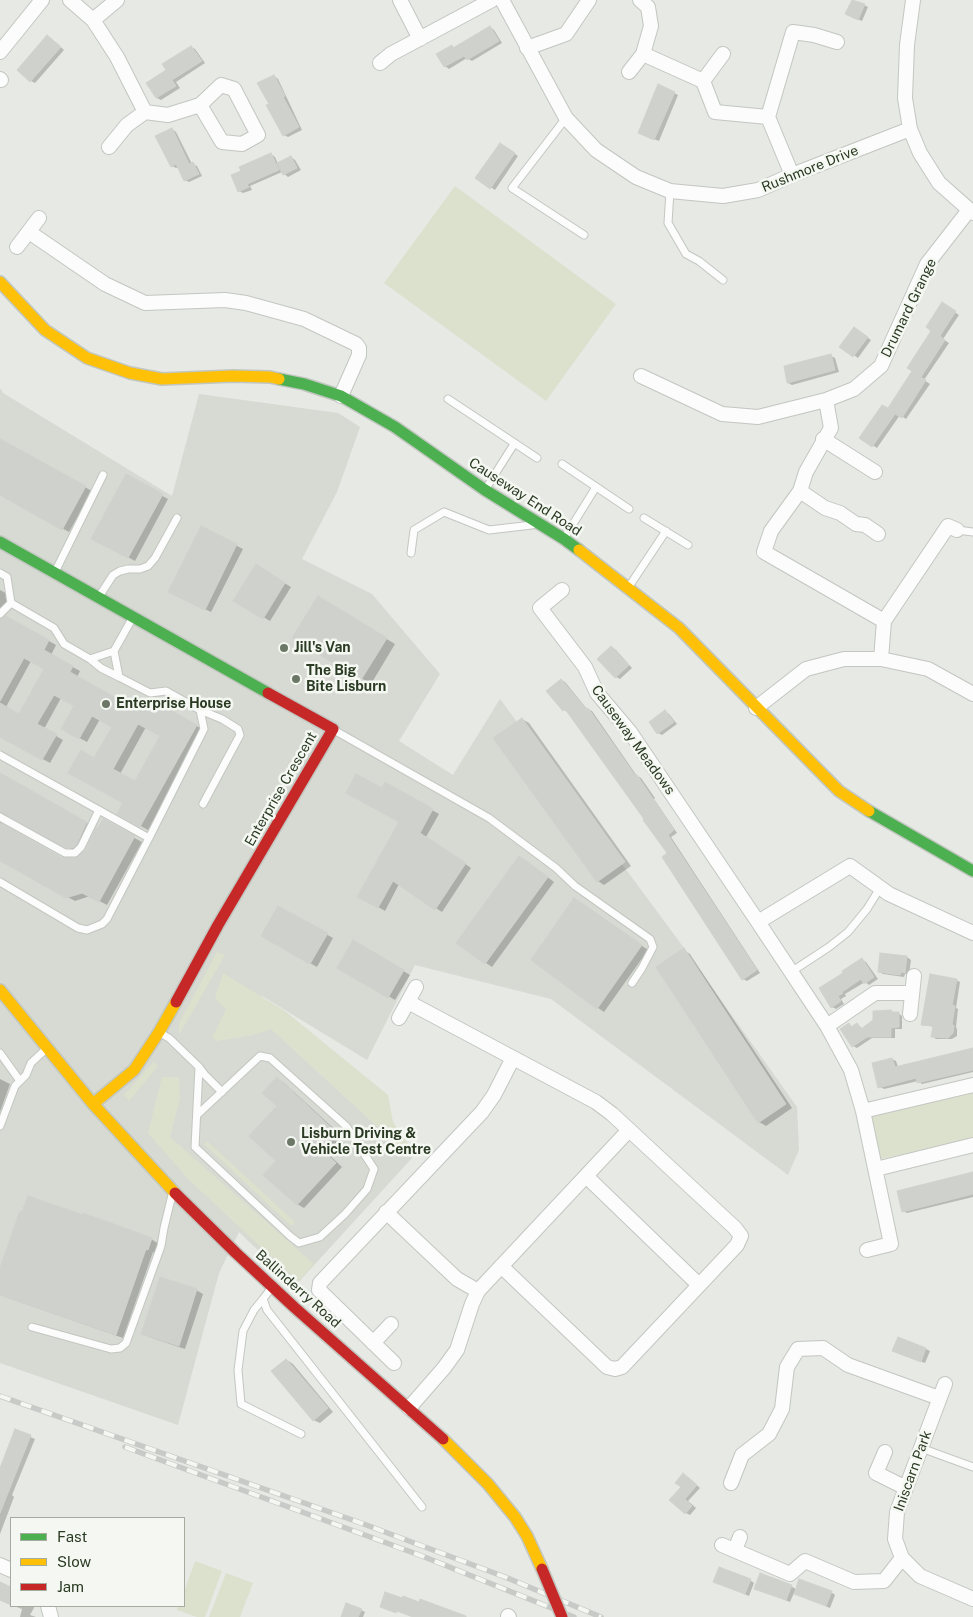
<!DOCTYPE html>
<html>
<head>
<meta charset="utf-8">
<style>
  body { margin:0 }
  #map { position:relative; width:973px; height:1617px; overflow:hidden; background:#e6e9e4; font-family:"Public Sans",sans-serif }
  canvas { display:block }
  .legend { position:absolute; left:10px; top:1517px; width:175px; height:90px; box-sizing:border-box; background:#f5f8f2; border:1px solid #a4ac9f; margin:0; padding:6px 9px; list-style:none; font-size:15px; color:#2a3a23 }
  .legend li { display:flex; align-items:center; gap:10px; height:25px }
  .legend b { width:25px; border:1px solid #a4ac9f }
</style>
</head>
<body>
<div id="map">
<canvas width="973" height="1617"></canvas>
<ul class="legend">
<li><b style="height:6px;background:#4caf50"></b>Fast</li>
<li><b style="height:6px;background:#ffc107"></b>Slow</li>
<li><b style="height:6px;background:#c62828"></b>Jam</li>
</ul>
</div>
<script>
const context = document.querySelector('canvas').getContext('2d');
context.lineJoin = 'round';
function fill(path, color) { context.fillStyle = color; context.fill(path, 'evenodd'); }
const toPath = rows => new Path2D(rows.map(r => 'M' + r).join(''));
function strokePath(path, color, width, dash) { context.strokeStyle = color; context.lineWidth = width; context.lineCap = dash ? 'butt' : 'round'; context.setLineDash(dash || []); context.stroke(path); }
function label(font, color, halo, rows, align = 'center') {
  context.font = font + ' "Public Sans",sans-serif'; context.lineWidth = 5; context.setLineDash([]); context.textBaseline = 'middle'; context.strokeStyle = halo; context.fillStyle = color; for (const [text, x, y, turn = 0] of rows) {
    context.save(); context.translate(x, y); context.rotate((+turn || 0) * Math.PI / 180); context.textAlign = isNaN(turn) ? turn : align; if (halo) context.strokeText(text, 0, 0); context.fillText(text, 0, 0); context.restore();
  }
}
fill(toPath([
  [0,388,3,393,172,496,199,394,338,413,360,427,337,492,302,559,372,594,440,674,399,741,453,775,500,699,684,948,797,1107,799,1150,788,1175,551,999,415,965,367,1060,262,996,253,1012,412,1158,295,1286,239,1232,219,1273,178,1425,0,1363]
]), '#d6dad2');
fill(toPath([
  [455,186,616,304,546,401,384,283],
  [217,952,225,955,179,1035,179,1023],
  [223,973,285,1011,388,1095,393,1122,412,1149,412,1158,271,1029,253,1035,217,1041,212,1037,226,1010,215,998],
  [153,1062,158,1066,129,1101,124,1095],
  [162,1077,179,1077,180,1099,170,1137,314,1264,298,1282,188,1179,148,1133],
  [973,1093,973,1138,881,1159,871,1116],
  [207,1141,295,1222,293,1225,290,1225,204,1144],
  [195,1561,222,1571,205,1617,197,1617,177,1610,178,1606,184,1606,184,1592],
  [226,1573,253,1583,240,1617,209,1617]
]), '#dce1ce');
fill(toPath([
  [864,5,868,7,862,21,851,16],
  [490,27,494,30,502,43,472,61,467,58,449,69,445,66,438,54,452,47,455,48],
  [52,39,64,50,35,83,31,81],
  [191,47,195,49,205,63,176,82,180,88,161,100,157,98,148,83,168,71],
  [274,76,278,79,302,130,288,137,284,135,270,105],
  [674,93,678,95,659,141,644,135],
  [172,129,176,132,192,164,197,166,202,176,189,182,185,180,179,167,176,168,172,166],
  [504,147,518,156,495,190,477,178],
  [271,154,275,157,278,164,291,157,295,160,301,170,288,177,282,172,250,186,252,190,243,193,239,191],
  [943,304,959,315,943,339,949,343,924,380,930,384,906,419,900,415,877,448,861,438,888,410,914,371,933,330],
  [858,331,871,340,858,358,841,346],
  [831,356,835,358,839,372,792,385,788,383],
  [0,440,92,491,69,532,0,494],
  [126,476,168,499,135,561,93,538],
  [202,528,243,549,211,612,176,595],
  [256,566,291,587,270,621,235,600],
  [0,590,11,596,0,621],
  [318,598,395,644,371,684,294,638],
  [6,617,56,645,51,655,80,671,77,677,123,703,156,714,160,706,204,730,148,830,119,814,125,803,95,760,113,727,100,719,87,742,70,733,76,706,61,698,44,729,63,740,50,763,0,735,0,621],
  [31,661,46,669,20,715,6,707],
  [146,727,162,736,136,782,120,774],
  [612,647,616,650,632,668,620,679,616,677],
  [561,680,565,682,587,709,592,711,637,776,641,778,655,798,654,799,677,833,671,837,760,973,747,981,743,979,669,854,568,712,564,710],
  [665,712,669,714,677,724,662,735,658,733],
  [522,719,529,723,631,866,604,885,598,881],
  [0,774,94,827,75,851,11,816,5,816,2,819,2,824,65,860,77,859,86,852,103,821,142,842,107,905,90,896,75,901,0,860],
  [386,784,439,814,426,837,471,868,442,912,399,884,385,911,359,896,400,822,383,790],
  [526,861,554,882,492,967,486,963],
  [581,903,648,950,604,1012,568,987],
  [278,907,333,938,317,967,262,936],
  [354,942,410,975,395,1000,339,967],
  [684,950,690,954,792,1108,766,1126,759,1122],
  [881,954,907,957,911,960,909,974,905,974,904,977,883,974,879,972],
  [862,960,866,962,878,979,869,985,865,982,845,994,846,996,841,999,844,1004,836,1009,832,1007,845,973],
  [956,980,960,982,956,1008,958,1009,956,1027,957,1029,957,1036,952,1039,936,1039,933,1037,934,1027,923,1024],
  [894,1013,898,1013,902,1016,902,1029,895,1029,895,1038,872,1038,857,1048,853,1046,849,1025,853,1027,857,1024,863,1029],
  [973,1050,973,1072,922,1084,918,1081,884,1089,880,1087,892,1059,896,1061,898,1067],
  [0,1079,10,1084,0,1112],
  [277,1079,283,1082,342,1136,327,1153,342,1167,304,1208,297,1204,278,1161,279,1106],
  [973,1174,973,1197,907,1213,903,1211],
  [151,1239,159,1244,155,1253,153,1252,123,1338,0,1295,0,1272],
  [196,1290,203,1294,185,1349,149,1337,143,1334],
  [926,1349,930,1351,925,1363,898,1353],
  [287,1360,293,1364,333,1412,320,1423,313,1420],
  [16,1431,35,1439,12,1495,14,1497,0,1534,0,1471],
  [688,1477,700,1488,688,1501,696,1508,690,1515,686,1513,683,1487],
  [750,1580,754,1583,749,1596,715,1582],
  [791,1586,797,1590,831,1592,835,1595,830,1608,794,1593,790,1602,760,1590],
  [14,1606,35,1606,30,1615,36,1617,20,1617,22,1609],
  [361,1610,365,1612,363,1617,342,1617]
]), '#0003');
const building = toPath([
  [852,0,865,4,858,20,845,14,852,0],
  [490,26,499,41,467,60,464,56,444,67,436,54,452,45,453,48,490,26],
  [47,35,61,47,30,82,17,70,47,35],
  [191,46,202,61,172,80,176,86,156,98,146,83,166,70,162,64,191,46],
  [274,75,285,96,283,97,299,127,283,136,266,105,269,104,257,83,274,75],
  [658,84,675,92,654,140,638,133,658,84],
  [172,128,189,164,193,162,199,174,184,181,176,164,171,167,155,136,172,128],
  [500,143,515,153,490,189,475,178,500,143],
  [271,153,279,170,247,184,249,187,238,192,231,175,241,171,239,167,271,153],
  [291,156,297,168,283,175,277,163,291,156],
  [942,302,956,311,940,336,945,340,921,377,926,380,902,418,895,414,872,447,859,438,882,405,888,408,912,371,907,368,931,331,926,327,942,302],
  [854,327,868,337,853,357,839,347,854,327],
  [831,354,835,370,787,383,784,366,831,354],
  [0,439,86,486,62,530,0,495,0,439],
  [126,474,163,494,128,558,91,539,126,474],
  [201,526,237,544,205,610,168,592,201,526],
  [256,564,285,583,263,619,233,601,256,564],
  [318,596,387,638,361,680,292,638,318,596],
  [6,616,49,640,44,650,73,666,70,672,123,702,126,696,156,712,160,704,197,725,140,827,117,814,123,803,68,773,81,750,94,758,112,727,92,716,79,739,61,729,74,706,54,695,37,724,57,734,42,760,0,737,0,703,19,714,44,669,24,658,0,701,0,619,6,616],
  [138,724,160,736,135,781,113,769,138,724],
  [611,646,629,665,615,678,597,659,611,646],
  [561,679,586,709,588,708,635,775,637,775,674,830,668,835,757,970,742,980,662,857,667,853,643,820,644,819,565,709,563,711,546,691,561,679],
  [665,710,674,722,657,734,649,722,665,710],
  [522,718,625,862,597,882,493,738,522,718],
  [0,773,87,822,77,844,73,848,66,848,0,812,0,773],
  [356,774,382,788,385,782,433,809,420,833,466,863,435,910,393,881,378,908,357,897,399,822,346,793,356,774],
  [103,819,135,836,99,902,82,893,66,898,0,861,0,823,62,858,75,858,85,851,96,828,98,828,103,819],
  [519,856,548,877,485,964,456,943,519,856],
  [574,898,642,945,597,1009,531,960,574,898],
  [278,906,328,933,310,964,261,936,278,906],
  [353,940,404,970,388,998,337,968,353,940],
  [684,948,786,1104,758,1123,656,967,684,948],
  [880,953,907,956,905,973,901,972,900,975,878,972,880,953],
  [862,958,874,977,864,984,861,979,842,992,843,993,838,996,841,1001,831,1008,819,988,843,973,842,971,862,958],
  [930,974,957,979,952,1005,955,1006,952,1024,954,1026,953,1033,948,1038,931,1037,933,1026,921,1025,930,974],
  [891,1010,892,1012,899,1012,899,1027,891,1028,891,1037,867,1037,852,1047,840,1029,849,1023,851,1027,857,1023,861,1029,873,1020,873,1011,891,1010],
  [973,1048,973,1070,917,1083,916,1078,878,1088,872,1063,892,1058,895,1067,973,1048],
  [277,1077,336,1132,321,1149,336,1163,297,1205,263,1175,276,1161,249,1136,277,1106,262,1093,277,1077],
  [973,1172,973,1194,902,1212,897,1191,973,1172],
  [28,1196,83,1215,83,1213,152,1238,148,1250,146,1249,116,1335,0,1295,0,1268,20,1211,22,1212,28,1196],
  [160,1277,197,1289,179,1346,141,1334,160,1277],
  [898,1337,926,1348,921,1362,892,1351,898,1337],
  [286,1359,328,1408,313,1421,271,1371,286,1359],
  [15,1429,31,1435,0,1513,0,1468,15,1429],
  [683,1473,697,1485,685,1499,692,1506,685,1514,669,1500,681,1487,675,1483,683,1473],
  [719,1567,751,1579,745,1594,713,1582,719,1567],
  [760,1573,792,1585,786,1600,754,1589,760,1573],
  [799,1579,832,1591,826,1606,794,1594,799,1579],
  [0,1582,11,1587,11,1605,0,1600,0,1582],
  [385,1592,402,1598,403,1596,419,1602,420,1599,466,1616,466,1617,413,1617,397,1611,396,1613,380,1607,385,1592],
  [346,1603,362,1609,358,1617,341,1617,346,1603]
]);
fill(building, '#cfd1cd');
strokePath(building, '#cfd2cd', 1);
const lane = toPath([
  [566,118,512,188,584,235],
  [670,191,668,223,686,254,699,261,723,280],
  [448,399,537,458],
  [562,464,629,509],
  [485,490,514,444],
  [644,518,688,545],
  [957,530,973,532],
  [565,537,596,487],
  [411,553,414,530,444,512,489,530,532,525],
  [56,570,103,475],
  [0,573,7,577,11,603],
  [630,585,666,531],
  [100,595,113,575,120,571,128,569,140,569,148,566,155,558,177,518],
  [0,614,11,603,54,628,64,644,90,659,114,651],
  [90,659,101,668,119,677],
  [200,710,222,719,238,729,240,735,203,804],
  [334,730,489,818,556,868,575,886,650,939,653,947,642,968,632,983],
  [0,755,149,838,204,729,200,710,166,691,150,693,119,677,114,651,133,617],
  [0,817,65,853,75,853,81,847,99,810],
  [0,882,78,928,87,930,102,924,107,919,149,838],
  [791,972,829,947,848,932,867,909,880,888],
  [160,1033,169,1038,199,1067],
  [0,1053,20,1081],
  [197,1115,260,1056,270,1058,346,1126,374,1169,367,1189,345,1214,320,1237,299,1243,290,1236,195,1147,199,1067,205,1075,222,1092],
  [0,1126,15,1086,26,1075,31,1063,46,1049],
  [272,1287,263,1299,267,1310,422,1507],
  [263,1299,254,1310,243,1331,238,1370,241,1404,301,1434],
  [32,1327,111,1349,120,1348,126,1343,161,1246,164,1228,172,1195],
  [921,1448,973,1467]
]);
const street = toPath([
  [70,0,93,20,117,57,145,112,127,125,109,147],
  [400,0,420,39],
  [502,0,566,118,596,150,636,177,670,191,723,196,758,190,792,175,910,129],
  [913,0,907,45,905,98,910,129,920,153,939,183,973,213],
  [93,20,117,0],
  [527,48,566,34,589,0],
  [0,52,42,0],
  [643,54,703,81,715,112,768,117],
  [380,63,391,54,492,0],
  [629,72,643,54,651,26,648,7,640,0],
  [0,79,1,80],
  [703,81,723,54],
  [145,112,168,115,200,105,221,85,234,89,258,135,242,144,222,142,200,105],
  [792,175,768,117,793,32,814,35,837,42],
  [29,232,105,284,145,303,225,300,246,303,304,319,356,344,359,348,359,355,341,396],
  [17,247,39,218],
  [641,376,722,414,758,417,826,400,854,389,881,366,927,264,969,210],
  [826,400,831,428,806,472,800,491,771,531,764,552,884,621],
  [823,439,875,472],
  [800,491,825,508,840,513,856,524,865,525,878,534],
  [562,590,540,608,585,667,597,693,630,732,758,922,827,1026,851,1070,863,1111,891,1244,867,1250],
  [881,659,884,621,948,526,957,530],
  [756,708,806,669,844,659,881,659,928,669,973,694],
  [758,922,850,866,889,894,973,933],
  [408,1002,596,1102,612,1114,735,1228,741,1236,737,1245,622,1367,615,1369,607,1367,501,1266],
  [910,1014,914,976],
  [399,1018,416,987],
  [827,1026,875,993,912,993],
  [863,1111,973,1085],
  [876,1169,973,1145],
  [586,1176,699,1285],
  [386,1212,457,1279,478,1291],
  [373,1343,391,1324],
  [394,1363,319,1290,320,1283,482,1112,494,1095,513,1058],
  [945,1384,897,1512,895,1539,902,1558,920,1576,973,1599],
  [409,1408,444,1368,457,1350,472,1304,478,1291,629,1130],
  [885,1452,876,1473,906,1488],
  [731,1483,742,1455,769,1434,782,1409,787,1367,798,1349,823,1348,848,1365,939,1398],
  [722,1545,790,1574,805,1561,854,1582,884,1581,902,1558],
  [735,1550,740,1537],
  [0,1565,11,1570],
  [48,1606,51,1617],
  [508,1616,509,1617]
]);
const fast = toPath([
  [279,379,304,384,341,396,395,427,485,490,564,539,579,550],
  [0,542,268,693],
  [869,811,973,871]
]);
const slow = toPath([
  [0,282,45,330,87,358,130,373,162,379,233,376,270,377,279,379],
  [579,550,679,628,839,791,869,811],
  [0,990,93,1104,175,1193],
  [93,1104,134,1070,159,1032,176,1002],
  [443,1439,488,1484,515,1517,527,1536,542,1569]
]);
const jam = toPath([
  [176,1002,218,925,333,729,268,693],
  [175,1193,236,1253,294,1307,443,1439]
]);
strokePath(lane, '#c3c6c1', 9);
strokePath(street, '#c3c6c1', 16);
strokePath(fast, '#c2c6c0', 14);
strokePath(slow, '#c2c6c0', 14);
strokePath(jam, '#c2c6c0', 14);
strokePath(lane, '#fbfcfb', 7);
strokePath(street, '#fbfcfb', 14);
strokePath(fast, '#4caf50', 11);
strokePath(slow, '#ffc107', 11);
strokePath(jam, '#c62828', 11);
const rail = toPath([
  [0,1396,361,1523,505,1577,601,1617],
  [125,1447,422,1556,574,1617]
]);
strokePath(rail, '#c8cac7', 5.5);
strokePath(rail, '#f5f8f2', 4, [11]);
const jamBridge = toPath([
  [542,1569,562,1617]
]);
strokePath(jamBridge, '#c2c6c0', 14, []);
strokePath(jamBridge, '#c62828', 11);
for (const [x, y, r, color] of [
  [284,648,5,"#6c7767"],
  [296,679,5,"#6c7767"],
  [106,704,5,"#6c7767"],
  [291,1142,5,"#6c7767"]
]) { const dot = new Path2D(); dot.arc(x, y, r, 0, 2 * Math.PI); context.fillStyle = color; context.fill(dot); strokePath(dot, '#f5f8f2', 2); }
label('14px', '#2a3a23', '#f5f8f2', [
  ["Rushmore Drive",810,169,-22],
  ["Drumard Grange",909,308,-64],
  ["Causeway End Road",525,497,33],
  ["Causeway Meadows",633,740,54],
  ["Enterprise Crescent",281,789,-60],
  ["Ballinderry Road",298,1289,42],
  ["Iniscarn Park",913,1471,-70]
]);
label('bold 14px', '#2a3a23', '#f5f8f2', [
  ["Jill's Van",294,648],
  ["The Big",306,671],
  ["Bite Lisburn",306,687],
  ["Enterprise House",116,704],
  ["Lisburn Driving &",301,1134],
  ["Vehicle Test Centre",301,1150]
], 'left');
</script>
</body>
</html>
